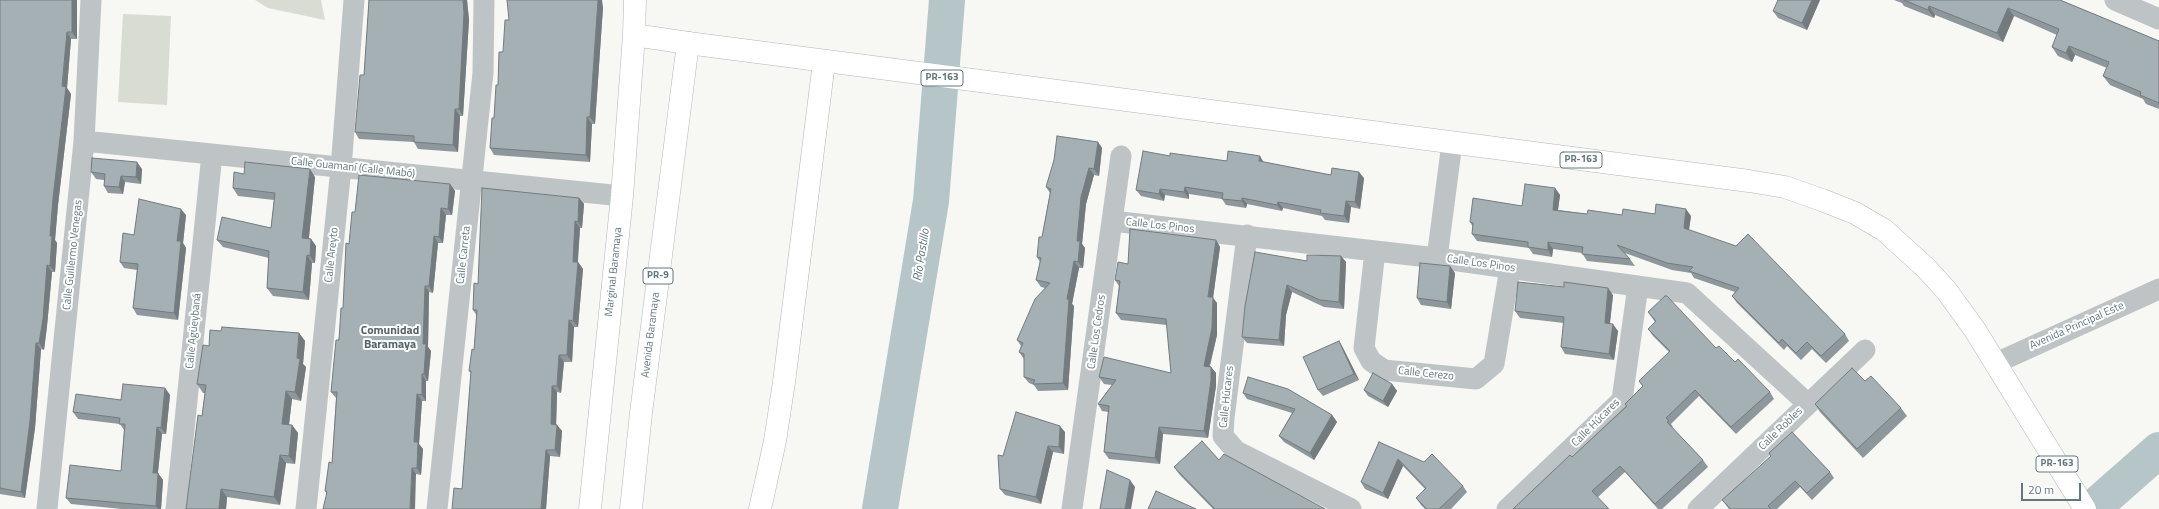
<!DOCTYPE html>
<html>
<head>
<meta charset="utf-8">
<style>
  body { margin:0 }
  #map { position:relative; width:2159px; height:509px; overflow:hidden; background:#f7f7f4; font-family:"Titillium Web",sans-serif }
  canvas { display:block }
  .scale { position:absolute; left:2021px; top:483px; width:60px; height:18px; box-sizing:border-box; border:2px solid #63787e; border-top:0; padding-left:5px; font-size:12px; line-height:14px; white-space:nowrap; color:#63787e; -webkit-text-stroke:3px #fff; paint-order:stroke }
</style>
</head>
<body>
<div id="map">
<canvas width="2159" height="509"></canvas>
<div class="scale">20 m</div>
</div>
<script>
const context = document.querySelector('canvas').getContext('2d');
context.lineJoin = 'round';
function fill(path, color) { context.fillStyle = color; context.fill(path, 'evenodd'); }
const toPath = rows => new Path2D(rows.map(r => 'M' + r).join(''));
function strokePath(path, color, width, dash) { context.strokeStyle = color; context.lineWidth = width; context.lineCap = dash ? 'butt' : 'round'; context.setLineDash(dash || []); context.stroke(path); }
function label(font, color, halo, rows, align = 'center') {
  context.font = font + ' "Titillium Web",sans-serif'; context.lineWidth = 4; context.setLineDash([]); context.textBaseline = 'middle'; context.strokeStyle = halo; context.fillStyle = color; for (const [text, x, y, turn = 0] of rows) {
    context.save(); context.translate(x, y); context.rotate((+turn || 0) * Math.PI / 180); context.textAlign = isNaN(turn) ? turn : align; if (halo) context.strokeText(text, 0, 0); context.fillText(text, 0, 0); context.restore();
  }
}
fill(toPath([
  [255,0,321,0,325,20,268,8],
  [123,14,171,16,167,105,118,102]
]), '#d8dcd3');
strokePath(toPath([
  [880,509,931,201,947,0],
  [2092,509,2159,450]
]), '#b6c5c7', 36);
const secondary = toPath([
  [634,35,688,43],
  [590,509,622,196,634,35,635,0]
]);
const highway = toPath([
  [631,509,641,413,688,43,1749,181,1785,187,1822,200,1855,213,1884,230,1926,268,1946,290,1975,330,2085,509],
  [760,509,775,441,784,382,824,62]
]);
strokePath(secondary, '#aeb7b9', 23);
strokePath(highway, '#b2b7b9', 23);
strokePath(toPath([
  [2115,0,2159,19],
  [84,141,622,196],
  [1112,221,1437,258,1687,293,1808,404],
  [1247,235,1224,418,1223,436,1236,451,1351,509],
  [1375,251,1364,348,1371,361,1384,370,1476,379,1494,364,1510,268],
  [1437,258,1452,143],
  [1996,363,2159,289],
  [47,509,84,141,91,0],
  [176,509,212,154],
  [306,509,341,168,354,0],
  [437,509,483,73,484,0],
  [1072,509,1121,156],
  [1507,509,1622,400,1638,286],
  [1698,509,1865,350]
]), '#bec4c6', 21);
strokePath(secondary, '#fff', 22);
strokePath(highway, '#fff', 22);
fill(toPath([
  [0,0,77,0,77,39,71,39,67,88,71,94,58,205,55,240,57,243,55,272,52,272,47,326,44,350,41,349,35,428,25,498,0,494],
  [369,0,467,0,469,20,463,116,460,116,458,152,418,149,414,142,359,139,355,132,364,75],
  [1820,0,1807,30,1778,18,1773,11],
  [1894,0,2060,0,2159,41,2159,109,2146,104,2143,99,2110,85,2103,76,2107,68,2075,55,2072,62,2058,56,2052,47,2057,35,2014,16,2003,42,1935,15,1934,18,1904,6,1902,3],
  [603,7,595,124,592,124,590,162,494,155,490,148,494,118,498,85,503,52],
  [1098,142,1102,148,1099,176,1094,175,1086,204,1082,244,1085,248,1083,268,1079,268,1072,304,1074,306,1068,390,1038,391,1034,385,1029,383,1024,377,1024,359,1019,352,1021,346,1017,340,1045,288,1041,287,1036,280,1040,262,1037,257,1042,237,1050,193,1046,187],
  [1170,156,1227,161,1264,162,1331,175,1364,178,1360,209,1351,207,1349,223,1325,220,1322,216,1283,208,1282,211,1247,204,1246,208,1226,205,1222,199,1189,194,1189,199,1165,195,1164,201,1141,196,1136,190],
  [142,169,141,184,125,182,123,194,108,193,104,186,104,180,96,179,91,172],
  [244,174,315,177,309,238,311,239,316,246,315,263,312,263,309,300,273,296,267,288,269,258,223,247,217,240,271,228,274,200,238,196,233,188],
  [450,184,455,191,452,215,446,215,443,243,438,243,433,293,429,292,428,347,431,351,428,381,426,381,426,401,422,401,419,444,423,449,421,475,416,474,327,494,325,491,332,463,336,398,331,392,343,308,349,244,355,212],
  [1555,188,1560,195,1558,210,1587,214,1622,215,1655,214,1691,216,1689,230,1845,334,1849,341,1826,363,1812,349,1801,360,1787,346,1784,350,1737,303,1732,296,1735,292,1694,278,1691,273,1672,270,1625,253,1630,259,1635,266,1587,261,1582,253,1553,249,1552,257,1533,254,1529,248,1477,241,1472,234,1473,227,1470,222,1522,206],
  [579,198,584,204,582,228,580,228,578,262,583,269,578,327,574,327,572,362,564,362,561,393,557,392,556,424,557,425,562,431,560,457,550,456,546,509,452,509,462,489,471,373,469,371,474,350,477,316,473,310,478,284],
  [186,215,183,243,186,248,178,320,137,315,133,308,137,270,124,268,120,262],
  [1216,240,1220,247,1213,298,1217,303,1217,335,1210,366,1211,367,1216,373,1216,386,1208,438,1163,434,1160,464,1109,459,1104,452,1108,412,1102,411,1098,404,1112,385,1104,384,1099,377,1171,373,1167,325,1121,320,1116,313,1119,286,1115,280,1128,264],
  [1341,256,1346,262,1344,309,1324,307,1292,292,1286,315,1284,346,1247,343,1242,337,1307,261],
  [1455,273,1451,309,1421,305,1417,298],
  [1613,295,1610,324,1618,331,1614,360,1565,354,1561,347,1564,323,1520,318,1515,311],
  [1648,312,1716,348,1735,362,1770,392,1774,399,1736,434,1699,396,1671,424,1673,427,1672,428,1703,460,1708,467,1662,509,1658,509,1625,472,1598,497,1513,509,1572,457,1626,406,1625,404,1643,387,1639,381,1669,352,1653,336,1648,329,1655,322],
  [221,331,299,333,305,341,303,364,306,367,301,401,292,399,289,425,292,425,298,433,295,464,286,463,280,505,227,497,226,509,186,509,202,416,205,393,203,393,197,384,209,346],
  [1339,341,1343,348,1359,380,1323,396,1318,390],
  [1865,381,1901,408,1907,416,1863,458,1820,412,1815,404],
  [1392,384,1397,391,1388,407,1368,396,1364,390],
  [165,388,170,395,166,434,162,434,158,473,163,480,161,509,122,509,71,504,66,498,121,471,124,430,120,424,78,419,73,412],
  [1243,393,1332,415,1337,422,1314,460,1284,442,1279,436,1292,413,1247,399],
  [1065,432,1064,454,1053,452,1041,504,1005,495,1000,489,1003,456],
  [1379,442,1463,486,1467,492,1451,509,1425,509,1421,505,1416,498,1425,489,1403,466,1388,499,1365,489,1361,482],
  [1769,453,1830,472,1834,478,1812,500,1800,487,1777,509,1729,509,1722,500,1771,456],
  [1219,460,1325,509,1213,509,1179,474,1174,467]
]), '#8e979b');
fill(toPath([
  [72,0,77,0,77,39,72,32],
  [463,0,467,0,469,20,463,116,459,109],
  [598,0,602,0,603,7,595,124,590,117],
  [1812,0,1820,0,1807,30,1802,23],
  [1929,6,1935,15,1934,18,1928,10],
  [2008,8,2014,16,2003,42,1997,33],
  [67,32,71,39,67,88,71,94,58,205,55,240,57,243,55,272,50,266,50,236],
  [2069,46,2075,55,2072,62,2066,53],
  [455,109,460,116,458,152,453,145],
  [587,117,592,124,590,162,586,155],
  [1098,142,1102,148,1099,176,1094,169],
  [1260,156,1264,163,1259,161],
  [137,162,142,169,141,184,136,177],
  [1089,168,1094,175,1086,204,1082,244,1085,248,1083,268,1078,262,1077,241,1081,197],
  [310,169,315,177,308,246,302,238],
  [1359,172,1364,178,1360,209,1355,202],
  [121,176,125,182,123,194,119,187],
  [450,184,455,191,452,215,448,209],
  [1185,187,1189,194,1189,199,1184,192],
  [1555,188,1560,195,1557,217,1553,210],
  [1160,189,1165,195,1164,201,1159,194],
  [579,198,584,204,582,228,578,222],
  [1242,198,1247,204,1246,208,1242,201],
  [1346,201,1351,207,1349,223,1344,216],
  [1278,202,1283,208,1282,211,1277,205],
  [441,208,446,215,443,243,439,237],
  [181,209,186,215,183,243,186,248,178,320,174,313,177,241],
  [1686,209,1691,216,1688,235,1684,228],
  [575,221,580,228,577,268,573,262],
  [434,236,438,243,433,293,429,286],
  [311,239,316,246,315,263,310,256],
  [1216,240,1220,247,1213,298,1217,303,1217,335,1208,372,1204,366,1208,297],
  [1548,242,1553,249,1552,257,1548,250],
  [307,255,312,263,309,300,303,292],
  [1341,256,1346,262,1344,309,1339,302],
  [1074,261,1079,268,1072,304,1074,306,1068,390,1063,383,1067,299],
  [578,262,583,269,578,327,573,321],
  [47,265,52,272,47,326,44,350,39,343],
  [1450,266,1455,273,1451,309,1447,302],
  [1287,285,1292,292,1286,315,1284,346,1279,340,1282,309],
  [425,286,429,292,428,347,431,351,428,381,424,374,423,344],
  [1608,288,1613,295,1609,330,1605,323],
  [569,320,574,327,572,362,567,355],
  [1613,324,1618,331,1614,360,1609,354],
  [299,333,305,341,303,364,306,367,301,401,295,392],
  [1339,341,1343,348,1359,380,1354,374],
  [36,343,41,349,35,428,25,498,21,492],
  [559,355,564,362,561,393,557,386],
  [1211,367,1216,373,1216,386,1208,438,1204,431],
  [422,374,426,381,426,401,422,395],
  [1392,384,1397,391,1388,407,1383,401],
  [552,386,557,392,556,431,551,424],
  [165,388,170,395,166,434,161,428],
  [286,391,292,399,288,432,282,424],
  [417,394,422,401,419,444,423,449,421,475,417,468,414,442],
  [1332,415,1337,422,1314,460,1310,453],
  [292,425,298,433,295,464,289,456],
  [557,425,562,431,560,457,555,450],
  [1060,426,1065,432,1064,454,1059,447],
  [157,427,162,434,157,480,153,473],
  [1159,427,1163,434,1160,464,1155,458],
  [1048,446,1053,452,1041,504,1036,497],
  [546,450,550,456,546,509,541,509],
  [280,455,286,463,280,505,274,497],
  [1398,459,1403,466,1388,499,1383,493],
  [412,468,416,474,415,509,410,509],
  [158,473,163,480,161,509,158,509,156,506],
  [1130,480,1135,487,1131,509,1125,509],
  [221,489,227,497,226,509,219,509]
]), '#747b7e');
const building = toPath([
  [0,0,72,0,72,32,67,32,62,86,66,87,53,198,50,236,52,236,50,266,47,265,43,319,39,343,36,343,30,421,21,492,0,488,0,0],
  [369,0,463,0,464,13,459,109,455,109,453,145,414,142,414,136,355,132,360,75,364,75,369,0],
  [507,0,598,0,590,117,587,117,586,155,490,148,492,118,494,118,496,85,498,85,499,52,503,52,505,20,509,20,507,0],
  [1778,0,1812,0,1802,23,1773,11,1778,0],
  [1904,0,2060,0,2159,41,2159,103,2140,95,2141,92,2103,76,2109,62,2069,46,2066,53,2052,47,2059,29,2008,8,1997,33,1929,6,1928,10,1904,0],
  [1057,136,1098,142,1094,169,1089,168,1081,197,1077,241,1080,241,1078,262,1074,261,1067,299,1069,300,1063,383,1033,384,1035,380,1024,377,1024,354,1019,352,1023,343,1017,340,1035,299,1050,283,1036,280,1041,258,1037,257,1039,237,1042,237,1051,189,1046,187,1054,160,1057,136],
  [1143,151,1170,156,1170,153,1227,161,1228,151,1260,156,1259,161,1331,175,1332,168,1359,172,1355,202,1346,201,1344,216,1320,213,1321,210,1278,202,1277,205,1242,198,1242,201,1222,199,1223,193,1185,187,1184,192,1160,189,1159,194,1136,190,1143,151],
  [92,158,137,162,136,177,121,176,119,187,104,186,105,174,91,172,92,158],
  [245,162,310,169,302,238,311,239,310,256,307,255,303,292,267,288,269,251,217,240,222,217,271,228,275,193,233,188,234,172,244,174,245,162],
  [359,175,450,184,448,209,441,208,439,237,434,236,429,286,425,286,423,344,426,344,424,374,422,374,422,395,417,394,414,442,418,442,417,468,412,468,410,509,323,509,327,492,325,491,329,462,332,463,337,392,331,392,336,340,339,340,341,308,343,308,346,243,349,244,352,212,355,212,359,175],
  [1525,184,1555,188,1553,210,1587,214,1588,210,1622,215,1623,209,1655,214,1656,204,1686,209,1684,228,1736,246,1748,234,1845,334,1821,356,1807,342,1796,353,1782,339,1779,343,1732,296,1739,288,1689,271,1693,267,1667,263,1617,245,1630,259,1582,254,1583,247,1548,242,1548,250,1528,247,1528,242,1472,234,1473,223,1470,222,1473,198,1522,206,1525,184],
  [482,188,579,198,578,222,575,221,573,262,578,262,573,321,569,320,567,355,559,355,557,386,552,386,551,424,557,425,555,450,546,450,541,509,452,509,454,488,462,489,471,371,469,371,472,349,474,350,477,310,473,310,474,283,478,284,482,188],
  [139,199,181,209,177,241,181,241,174,313,133,308,138,264,120,262,123,233,134,235,139,199],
  [1130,229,1216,240,1208,297,1213,297,1212,328,1204,366,1211,367,1211,380,1204,431,1159,427,1155,458,1104,452,1109,406,1098,404,1116,380,1099,377,1104,357,1171,373,1166,319,1116,313,1120,281,1115,280,1118,262,1128,264,1130,229],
  [1255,252,1307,261,1307,255,1341,256,1339,302,1320,300,1287,285,1282,309,1279,340,1242,337,1245,306,1255,252],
  [1420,263,1450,266,1447,302,1417,298,1420,263],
  [1518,282,1564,287,1564,282,1608,288,1605,323,1613,324,1609,354,1561,347,1564,317,1515,311,1518,282],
  [1665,296,1667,296,1716,348,1719,346,1735,362,1738,359,1770,392,1731,427,1695,390,1666,418,1669,421,1667,422,1703,460,1655,504,1620,466,1592,491,1609,509,1513,509,1570,455,1572,457,1627,406,1625,404,1643,386,1639,381,1670,351,1648,329,1656,321,1648,312,1665,296],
  [222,327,299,333,297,358,300,359,295,392,286,391,282,424,292,425,289,456,280,455,274,497,221,489,219,509,186,509,198,415,202,416,206,385,197,384,203,345,209,346,210,330,221,331,222,327],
  [1339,341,1354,374,1318,390,1303,357,1339,341],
  [1852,368,1865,381,1871,376,1901,408,1857,449,1815,404,1852,368],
  [1373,373,1392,384,1383,401,1364,390,1373,373],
  [1248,377,1288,389,1332,415,1310,453,1279,436,1295,409,1243,393,1248,377],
  [123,384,165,388,161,428,157,427,153,473,158,473,156,506,66,498,70,465,121,471,125,424,119,424,120,418,73,412,76,394,121,400,123,384],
  [1016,412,1060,426,1059,447,1048,446,1036,497,1000,489,998,455,1003,456,1016,412],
  [1792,432,1830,472,1807,493,1795,481,1768,506,1771,509,1731,509,1722,500,1771,456,1769,453,1792,432],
  [1202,441,1219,460,1224,454,1325,509,1215,509,1174,467,1202,441],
  [1379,442,1424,462,1432,454,1463,486,1439,509,1427,509,1416,498,1426,488,1398,459,1383,493,1361,482,1379,442],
  [1107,470,1130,480,1125,509,1100,509,1107,470],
  [1156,491,1196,509,1148,509,1156,491]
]);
fill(building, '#a5b0b4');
strokePath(building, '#747b7e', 1);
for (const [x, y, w] of [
  [942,78,42],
  [1581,160,42],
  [658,276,30],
  [2057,464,42]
]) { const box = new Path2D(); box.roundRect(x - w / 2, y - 8, w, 16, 3); context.fillStyle = '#fff'; context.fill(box); strokePath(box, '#63787e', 1); }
label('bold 10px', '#63787e', null, [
  ["PR-163",942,78],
  ["PR-163",1581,160],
  ["PR-9",658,276],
  ["PR-163",2057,464]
]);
label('11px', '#63787e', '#fff', [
  ["Calle Guamaní (Calle Mabó)",353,168,6],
  ["Calle Los Pinos",1160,226,6],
  ["Calle Guillermo Venegas",73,255,-84],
  ["Calle Areyto",332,255,-84],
  ["Calle Carreta",464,255,-84],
  ["Calle Los Pinos",1481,264,8],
  ["Marginal Baramaya",614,272,-84],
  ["Avenida Principal Este",2077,326,-24],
  ["Calle Agüeybaná",194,331,-84],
  ["Calle Los Cedros",1097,332,-82],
  ["Avenida Baramaya",651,335,-83],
  ["Calle Cerezo",1426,374,6],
  ["Calle Húcares",1227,397,-84],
  ["Calle Húcares",1596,423,-45],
  ["Calle Robles",1781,429,-44]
]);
label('italic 12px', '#5e7779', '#fff', [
  ["Río Pastillo",922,255,-81]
]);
label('bold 12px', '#55646a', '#fff', [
  ["Comunidad",390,331],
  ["Baramaya",390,345]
]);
</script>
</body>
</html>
